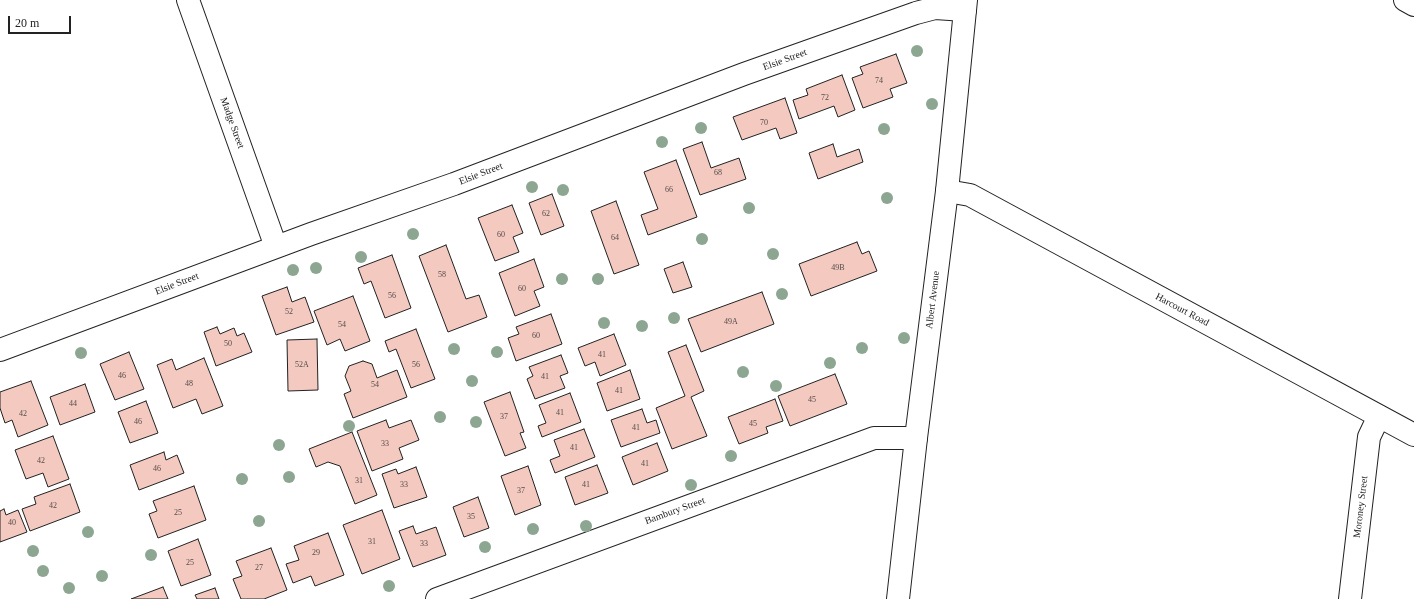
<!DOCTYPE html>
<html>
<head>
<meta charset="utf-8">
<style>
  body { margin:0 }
  #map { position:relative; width:1414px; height:599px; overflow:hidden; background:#fff; font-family:Georgia,serif }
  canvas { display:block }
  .scale { position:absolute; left:8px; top:16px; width:63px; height:18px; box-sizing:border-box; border:2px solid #222; border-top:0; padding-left:5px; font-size:12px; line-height:14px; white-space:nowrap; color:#222; -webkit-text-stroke:3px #fff; paint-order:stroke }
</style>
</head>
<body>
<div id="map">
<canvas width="1414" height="599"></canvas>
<div class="scale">20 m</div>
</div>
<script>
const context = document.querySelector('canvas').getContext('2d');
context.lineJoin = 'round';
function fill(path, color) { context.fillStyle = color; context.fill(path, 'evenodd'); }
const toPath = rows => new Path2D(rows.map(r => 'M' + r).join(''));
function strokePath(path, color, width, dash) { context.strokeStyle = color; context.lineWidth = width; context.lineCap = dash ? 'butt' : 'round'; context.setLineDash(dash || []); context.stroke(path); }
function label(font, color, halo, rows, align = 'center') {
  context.font = font + ' Georgia,serif'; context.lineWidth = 3; context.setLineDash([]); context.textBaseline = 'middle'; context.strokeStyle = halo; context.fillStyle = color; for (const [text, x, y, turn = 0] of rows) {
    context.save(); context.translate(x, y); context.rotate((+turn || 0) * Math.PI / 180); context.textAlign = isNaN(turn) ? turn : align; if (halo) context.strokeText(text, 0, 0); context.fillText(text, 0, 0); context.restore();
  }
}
const building = toPath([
  [896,54,907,83,890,89,893,97,863,108,852,78,863,74,860,67,896,54],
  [842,75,855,110,838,117,834,106,799,119,793,100,808,95,806,89,842,75],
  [785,98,797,133,780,139,776,128,742,140,733,117,785,98],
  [702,142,711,168,739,158,746,179,700,195,683,149,702,142],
  [833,144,837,157,859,149,863,162,818,179,809,153,833,144],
  [676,160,697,217,648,235,641,215,658,209,644,172,676,160],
  [552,194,564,226,541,235,529,203,552,194],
  [616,201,639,265,614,274,591,211,616,201],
  [512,205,523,233,513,237,519,252,495,261,478,218,512,205],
  [857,242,862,254,869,251,877,271,811,296,799,264,857,242],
  [446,245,466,299,479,295,487,317,448,332,419,256,446,245],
  [392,255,411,308,385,318,371,281,364,284,358,268,392,255],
  [534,259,544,287,534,291,540,306,515,316,499,273,534,259],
  [683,262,692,287,673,293,664,269,683,262],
  [287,287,292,302,305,297,314,322,276,335,262,296,287,287],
  [762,292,774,324,701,352,688,319,762,292],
  [353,296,370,341,345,351,340,339,327,345,314,311,353,296],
  [551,314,562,344,516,361,508,338,519,334,516,327,551,314],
  [217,327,220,334,234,328,237,336,244,333,252,352,216,366,204,332,217,327],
  [416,329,435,379,411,388,396,349,389,352,385,341,416,329],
  [614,334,626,365,600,376,595,362,585,366,578,348,614,334],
  [317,339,318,390,288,391,287,340,317,339],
  [686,345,704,391,691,397,707,436,672,449,656,408,685,396,668,352,686,345],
  [129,352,144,389,115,400,100,364,129,352],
  [561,355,568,373,560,376,565,388,535,399,527,379,533,376,529,367,561,355],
  [204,358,223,406,202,414,196,399,173,408,157,365,172,359,176,370,204,358],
  [363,361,372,364,377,378,397,370,407,397,353,418,344,394,351,391,345,376,349,366,363,361],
  [630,370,640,399,607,411,597,383,630,370],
  [835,374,847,404,790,426,778,396,835,374],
  [31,381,48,425,18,437,12,420,5,423,0,408,0,392,31,381],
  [85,384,95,412,60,425,50,397,85,384],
  [510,392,524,432,520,433,526,448,505,456,484,402,510,392],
  [570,393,581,422,542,437,538,426,546,423,539,405,570,393],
  [775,399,783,421,766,427,768,433,739,444,728,417,775,399],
  [146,401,158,433,130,443,118,412,146,401],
  [642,409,647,423,656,420,660,433,621,447,611,420,642,409],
  [386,420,389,428,411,420,419,440,399,448,403,459,372,471,357,431,386,420],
  [584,429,595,457,555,473,550,460,560,456,554,440,584,429],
  [352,432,377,495,355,504,340,466,328,462,316,467,309,449,352,432],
  [53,436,69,479,48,487,43,473,26,479,15,450,53,436],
  [657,443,668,471,633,485,622,457,657,443],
  [164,452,166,460,177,455,184,473,139,490,130,465,164,452],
  [597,465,608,493,575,505,565,477,597,465],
  [528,466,541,505,515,515,501,476,528,466],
  [416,467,427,497,394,508,382,474,396,469,398,474,416,467],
  [70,484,80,512,30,531,22,509,36,504,34,497,70,484],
  [194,486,206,520,158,538,149,514,157,511,153,501,194,486],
  [478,497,489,528,464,537,453,507,478,497],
  [4,509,6,515,18,510,27,532,0,542,0,511,4,509],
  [382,510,400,559,362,574,343,525,382,510],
  [413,526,416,534,436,527,446,555,413,567,399,531,413,526],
  [328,533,344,575,315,586,311,576,293,583,286,564,299,560,294,546,328,533],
  [198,539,211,575,181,586,168,551,198,539],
  [271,548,287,590,264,599,241,599,233,579,242,576,236,561,271,548],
  [163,587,168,599,131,599,163,587],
  [215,588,219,599,197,599,195,595,215,588]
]);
fill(building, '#f3c9c0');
strokePath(building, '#222', 1);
const minor = toPath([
  [188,0,276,247],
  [1405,0,1414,5],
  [947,191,970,195,1414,435],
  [0,350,311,234,454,184,744,74,916,13,935,8,965,10],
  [437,599,874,438,916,438],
  [1350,599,1369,437,1379,416]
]);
const major = toPath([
  [898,599,916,438,947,191,966,0]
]);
strokePath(minor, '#222', 24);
strokePath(major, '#222', 24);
strokePath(minor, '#fff', 22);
strokePath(major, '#fff', 22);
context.fillStyle = '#8da692';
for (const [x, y] of [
  [917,51],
  [932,104],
  [701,128],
  [884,129],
  [662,142],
  [532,187],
  [563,190],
  [887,198],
  [749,208],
  [413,234],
  [702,239],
  [773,254],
  [361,257],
  [316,268],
  [293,270],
  [562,279],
  [598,279],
  [782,294],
  [674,318],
  [604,323],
  [642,326],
  [904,338],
  [862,348],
  [454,349],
  [497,352],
  [81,353],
  [830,363],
  [743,372],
  [472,381],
  [776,386],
  [440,417],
  [476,422],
  [349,426],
  [279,445],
  [731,456],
  [289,477],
  [242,479],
  [691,485],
  [259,521],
  [586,526],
  [533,529],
  [88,532],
  [485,547],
  [33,551],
  [151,555],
  [43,571],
  [102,576],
  [389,586],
  [69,588]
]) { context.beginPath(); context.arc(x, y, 6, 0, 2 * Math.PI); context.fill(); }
label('8px', '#564c4a', null, [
  ["74",879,81],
  ["72",825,98],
  ["70",764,123],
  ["68",718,173],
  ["66",669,190],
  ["62",546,214],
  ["60",501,235],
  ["64",615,238],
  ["49B",838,268],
  ["58",442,275],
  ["60",522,289],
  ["56",392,296],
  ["52",289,312],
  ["49A",731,322],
  ["54",342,325],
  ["60",536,336],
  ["50",228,344],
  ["41",602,355],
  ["52A",302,365],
  ["56",416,365],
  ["46",122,376],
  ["41",545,377],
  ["48",189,384],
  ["54",375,385],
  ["41",619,391],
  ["45",812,400],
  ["44",73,404],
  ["41",560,413],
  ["42",23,414],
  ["37",504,417],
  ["46",138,422],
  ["45",753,424],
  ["41",636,428],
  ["33",385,444],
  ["41",574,448],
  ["42",41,461],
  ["41",645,464],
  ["46",157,469],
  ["31",359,481],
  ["33",404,485],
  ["41",586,485],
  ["37",521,491],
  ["42",53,506],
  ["25",178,513],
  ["35",471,517],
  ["40",12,523],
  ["31",372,542],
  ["33",424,544],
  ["29",316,553],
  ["25",190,563],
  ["27",259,568]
]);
label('10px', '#222', '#fff', [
  ["Elsie Street",785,60,-20],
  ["Madge Street",232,123,70],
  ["Elsie Street",481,174,-21],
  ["Elsie Street",177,284,-21],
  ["Albert Avenue",933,300,-83],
  ["Harcourt Road",1182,310,28],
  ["Moroney Street",1361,507,-83],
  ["Bambury Street",675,511,-20]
]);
</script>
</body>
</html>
